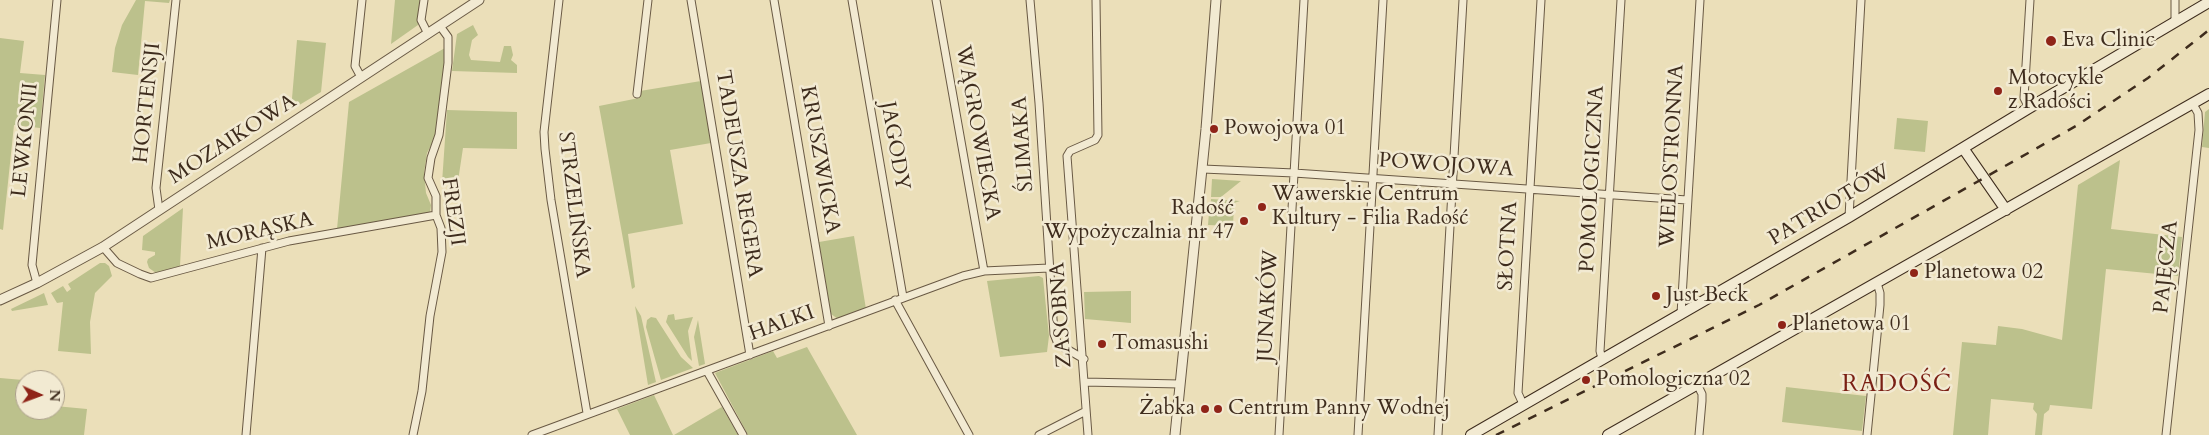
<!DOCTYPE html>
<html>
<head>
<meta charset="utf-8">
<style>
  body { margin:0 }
  #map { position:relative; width:2209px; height:435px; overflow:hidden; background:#ebdfb9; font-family:Cardo,serif }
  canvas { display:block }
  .north { position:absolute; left:15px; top:370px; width:50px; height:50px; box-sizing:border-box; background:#f2ead2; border:1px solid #aa9e8a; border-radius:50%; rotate:92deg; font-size:14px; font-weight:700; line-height:20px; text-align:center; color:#3e2c1d }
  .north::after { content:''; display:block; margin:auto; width:18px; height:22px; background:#8f2418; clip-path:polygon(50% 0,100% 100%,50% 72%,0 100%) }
</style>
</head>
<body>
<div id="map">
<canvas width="2209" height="435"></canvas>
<div class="north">N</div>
</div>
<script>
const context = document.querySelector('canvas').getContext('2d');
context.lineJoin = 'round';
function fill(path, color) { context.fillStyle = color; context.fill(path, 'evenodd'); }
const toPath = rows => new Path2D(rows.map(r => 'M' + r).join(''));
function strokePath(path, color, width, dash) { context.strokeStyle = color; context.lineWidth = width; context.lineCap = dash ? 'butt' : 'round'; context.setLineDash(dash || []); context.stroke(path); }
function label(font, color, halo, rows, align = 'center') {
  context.font = font + ' Cardo,serif'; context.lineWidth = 5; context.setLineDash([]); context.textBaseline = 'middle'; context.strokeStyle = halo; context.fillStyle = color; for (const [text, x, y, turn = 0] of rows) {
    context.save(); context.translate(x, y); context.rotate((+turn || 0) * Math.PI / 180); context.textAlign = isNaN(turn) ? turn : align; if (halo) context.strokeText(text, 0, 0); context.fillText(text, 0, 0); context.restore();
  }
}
fill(toPath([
  [136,0,170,0,169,3,145,1,138,75,112,72,115,48,122,25],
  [395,0,422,0,418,25,391,44],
  [473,25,478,35,472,40,469,55,471,60,500,62,504,46,511,46,513,55,511,60,517,65,517,73,452,71,457,34],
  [0,38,24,41,20,73,45,75,40,128,14,125,3,230,0,229],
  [297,40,326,43,321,92,291,110],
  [445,48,447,55,437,134,427,153,424,173,426,193,431,205,430,213,337,229,349,102],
  [701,81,711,143,670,150,683,224,628,234,635,287,632,289,599,106,639,98,640,91],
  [2209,109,2209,148,2202,147,2205,112],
  [447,110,517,112,517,149,463,148,458,181,456,184,442,183],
  [1897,118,1928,121,1925,152,1894,149],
  [2120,160,2111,229,2182,237,2178,276,2106,269,2092,409,2050,405,2049,410,2044,414,2042,435,2035,435,2037,414,2033,409,2034,403,1991,399,1988,435,1953,435,1962,342,1996,345,1998,326,2022,329,2062,340,2078,185],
  [1212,179,1241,181,1221,197,1211,197],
  [1211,199,1240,201,1210,211],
  [1234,205,1233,226,1208,225,1209,213],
  [183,208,180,266,156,273,149,268,147,262,148,259,155,255,155,252,142,250,143,236],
  [854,236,866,309,838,319,831,314,819,242],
  [100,263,105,263,109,266,112,276,95,293,90,322,91,354,58,351,63,302,57,303,51,293,63,286,67,292,71,289,68,284],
  [1039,276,1043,278,1049,336,1047,352,1000,357,987,281],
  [1131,291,1131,323,1085,319,1084,292],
  [44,293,48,305,12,311,11,309],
  [635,306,641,316,656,382,648,385],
  [674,314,675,320,693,317,688,331,692,361,688,357,666,322,668,315],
  [651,317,656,318,681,357,693,368,661,380,646,327,647,320],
  [698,320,705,364,699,366,694,337],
  [807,347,857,435,748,435,715,373,773,351,777,358],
  [0,378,23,380,20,404,25,404,25,410,55,410,55,406,87,409,84,435,0,435],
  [1786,387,1866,396,1862,431,1782,422],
  [654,395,673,435,630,435,617,409],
  [722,407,738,435,674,435,720,408]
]), '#bcc18c');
const minor = toPath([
  [424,0,421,20,428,34],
  [559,0,544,132,545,149,551,200,587,413],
  [691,0,750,355],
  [774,0,829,326],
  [852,0,903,297],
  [936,0,984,271],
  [1030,0,1039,103,1054,334,1058,344,1084,359],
  [2175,0,2175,21],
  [361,77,355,66,362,0],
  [637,94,648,0],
  [2029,108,2024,98,2030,0],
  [1203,169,1294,173,1687,200],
  [159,210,156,188,176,0],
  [1849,217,1861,0],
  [103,247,117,263,140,274,151,278,289,241,436,215],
  [37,283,32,265,57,0],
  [895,300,969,435],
  [1681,314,1700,0],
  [1602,359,1600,351,1621,0],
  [707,371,743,435],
  [1084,382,1180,384],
  [1697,384,1702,394,1702,401,1699,435],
  [1523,404,1518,393,1541,0],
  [246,435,262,248],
  [413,435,422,391,430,316,442,252,441,228,436,215,436,196,428,178,431,158,439,135,448,63,448,37,440,26],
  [532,435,963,276,984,271,1049,268],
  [1039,435,1086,411],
  [1088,435,1067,156,1070,151,1095,140,1098,135,1096,0],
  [1279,435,1304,0],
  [1358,435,1383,0],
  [1438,435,1463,0],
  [1867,435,1880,305,1880,293,1877,283],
  [2166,435,2199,130,2198,113,2193,104]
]);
const tertiary = toPath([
  [0,300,37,283,103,247,479,0],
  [1175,435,1206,129,1216,0]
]);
const secondary = toPath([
  [1963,148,2006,210],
  [1471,435,1849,217,2029,108,2209,2],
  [1608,435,2209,94]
]);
strokePath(minor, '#695944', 9);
strokePath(tertiary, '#695944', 11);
strokePath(secondary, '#3e2c1d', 12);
strokePath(minor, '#f2ead2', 7);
strokePath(tertiary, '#f2ead2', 9);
strokePath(secondary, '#f2ead2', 10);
strokePath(toPath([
  [1496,435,1759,305,2076,126,2148,78,2209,30]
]), '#3e2c1d', 2.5, [9, 9]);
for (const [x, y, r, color] of [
  [2051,41,6,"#8f2418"],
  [1998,91,5,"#8f2418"],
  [1214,129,5,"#8f2418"],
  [1262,207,5,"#8f2418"],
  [1244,221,5,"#8f2418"],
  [1914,273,5,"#8f2418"],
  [1656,296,5,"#8f2418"],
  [1782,325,5,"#8f2418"],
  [1102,344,5,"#8f2418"],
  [1586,380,5,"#8f2418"],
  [1205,409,5,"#8f2418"],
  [1218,409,5,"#8f2418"]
]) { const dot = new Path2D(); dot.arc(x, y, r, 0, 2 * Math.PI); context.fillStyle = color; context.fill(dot); strokePath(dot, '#f2ead2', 2); }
label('21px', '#3e2c1d', '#f2ead2', [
  ["Eva Clinic",2062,41],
  ["Motocykle",2008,79],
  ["z Radości",2008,103],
  ["Powojowa 01",1224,129],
  ["Wawerskie Centrum",1272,195],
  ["Kultury - Filia Radość",1272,219],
  ["Radość",1234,209,"right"],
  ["Wypożyczalnia nr 47",1234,233,"right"],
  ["Planetowa 02",1924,273],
  ["Just Beck",1666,296],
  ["Planetowa 01",1792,325],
  ["Tomasushi",1112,344],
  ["Pomologiczna 02",1596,380],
  ["Żabka",1195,409,"right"],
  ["Centrum Panny Wodnej",1228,409]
], 'left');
label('21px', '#3e2c1d', '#f2ead2', [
  ["HORTENSJI",148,103,-84],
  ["WĄGROWIECKA",977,133,80],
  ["LEWKONII",26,140,-84],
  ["MOZAIKOWA",233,140,-33],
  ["ŚLIMAKA",1024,144,-94],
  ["JAGODY",894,146,80],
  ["WIELOSTRONNA",1673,156,-87],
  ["KRUSZWICKA",819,160,80],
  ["POWOJOWA",1446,166,4],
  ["TADEUSZA REGERA",738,174,81],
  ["POMOLOGICZNA",1593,179,-87],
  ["STRZELIŃSKA",573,205,83],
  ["PATRIOTÓW",1830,206,-31],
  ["FREZJI",452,212,82],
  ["MORĄSKA",260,232,-13],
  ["SŁOTNA",1509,246,-87],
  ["PAJĘCZA",2167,267,-84],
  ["JUNAKÓW",1269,306,-87],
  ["ZASOBNA",1062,315,-94],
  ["HALKI",782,324,-20]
]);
context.letterSpacing = '1px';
label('24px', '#7a1f14', '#f2ead2', [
  ["RADOŚĆ",1897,385]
]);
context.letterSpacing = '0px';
</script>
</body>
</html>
